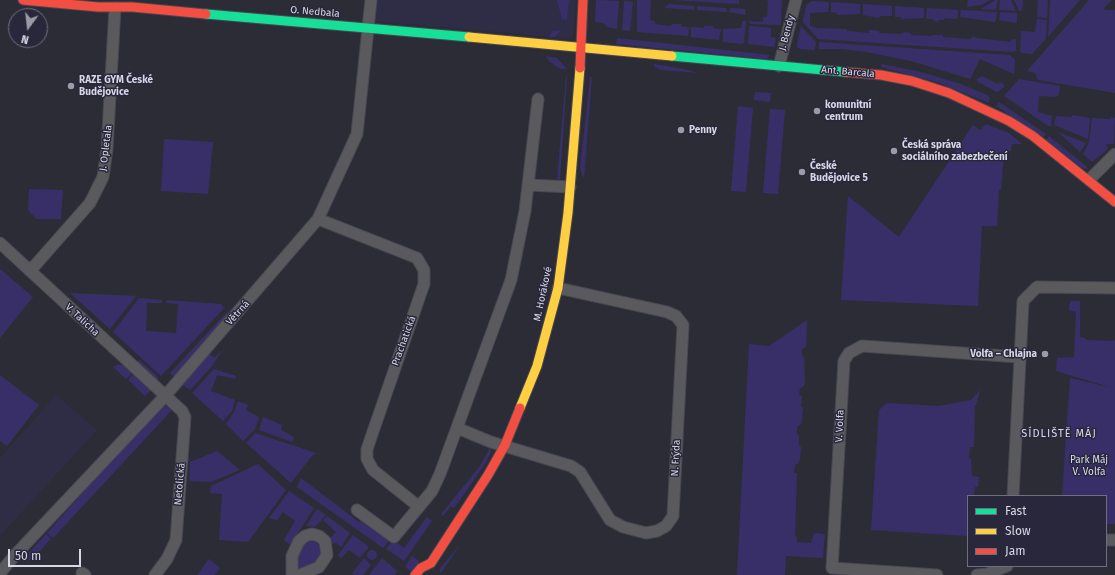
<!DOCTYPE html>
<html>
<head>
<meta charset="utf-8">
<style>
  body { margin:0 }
  #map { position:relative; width:1115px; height:575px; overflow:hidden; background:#2c2c37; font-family:"Fira Sans",sans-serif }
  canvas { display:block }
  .legend { position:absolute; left:967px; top:495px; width:140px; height:72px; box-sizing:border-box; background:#29273b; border:1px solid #6f6d7f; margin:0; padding:5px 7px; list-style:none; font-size:12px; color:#d7d7e5 }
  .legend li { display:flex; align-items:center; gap:8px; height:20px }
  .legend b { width:20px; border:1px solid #6f6d7f }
  .north { position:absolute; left:8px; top:8px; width:40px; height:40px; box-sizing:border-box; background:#29273b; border:1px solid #6f6d7f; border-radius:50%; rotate:195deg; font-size:11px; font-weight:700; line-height:16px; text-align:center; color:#d7d7e5 }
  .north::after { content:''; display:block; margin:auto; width:14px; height:18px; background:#9b9ba8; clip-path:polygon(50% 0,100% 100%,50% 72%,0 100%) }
  .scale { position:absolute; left:8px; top:549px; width:73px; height:18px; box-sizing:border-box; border:2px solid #d7d7e5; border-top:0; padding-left:5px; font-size:12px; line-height:14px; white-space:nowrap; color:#d7d7e5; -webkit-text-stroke:3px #29273b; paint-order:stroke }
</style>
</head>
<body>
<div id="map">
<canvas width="1115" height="575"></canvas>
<ul class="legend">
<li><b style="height:5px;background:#16e098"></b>Fast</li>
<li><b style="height:5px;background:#ffcf43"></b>Slow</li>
<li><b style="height:5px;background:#f24e42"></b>Jam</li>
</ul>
<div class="north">N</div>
<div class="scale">50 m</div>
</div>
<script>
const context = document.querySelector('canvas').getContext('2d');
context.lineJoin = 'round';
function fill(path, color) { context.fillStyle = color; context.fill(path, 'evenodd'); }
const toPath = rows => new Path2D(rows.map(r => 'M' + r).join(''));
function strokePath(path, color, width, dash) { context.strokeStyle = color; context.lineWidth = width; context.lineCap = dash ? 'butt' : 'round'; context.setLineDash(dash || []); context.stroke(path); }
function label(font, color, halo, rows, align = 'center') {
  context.font = font + ' "Fira Sans",sans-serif'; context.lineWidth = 3; context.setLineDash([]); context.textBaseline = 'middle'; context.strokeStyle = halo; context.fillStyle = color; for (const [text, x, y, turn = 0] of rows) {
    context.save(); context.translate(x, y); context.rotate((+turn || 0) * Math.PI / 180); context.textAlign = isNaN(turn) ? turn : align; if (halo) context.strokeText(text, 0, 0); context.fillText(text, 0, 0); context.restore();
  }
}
fill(toPath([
  [375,0,576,0,573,39,373,21],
  [56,395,97,430,0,536,0,458]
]), '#2f2c45');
fill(toPath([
  [557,0,569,0,567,20,562,19],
  [596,0,619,1,617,29,607,27,603,23,595,22],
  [637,0,651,0,650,20,655,21,655,24,671,26,672,24,681,24,681,26,689,27,688,36,637,32],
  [672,0,739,0,739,4],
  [766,0,782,0,781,25,750,24,749,21,763,22,763,17,767,17,768,1],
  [968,0,990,0,981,5,967,7],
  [995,0,998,0,996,10,981,9],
  [1000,0,1011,0,1016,11,999,10],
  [1014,0,1023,0,1022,11,1019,11],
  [1038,0,1048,0,1047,18,1037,17],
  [1050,0,1080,0,1048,37],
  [1089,0,1112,0,1104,8,1105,10,1115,10,1115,93,1038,80,1035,73,1027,71],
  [624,1,633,2,630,31,622,30],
  [812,1,829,2,828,12,810,13,810,26,815,27,815,28,847,29,847,31,869,33,869,30,873,30,879,31,879,33,900,34,905,32,911,33,911,35,932,36,933,35,943,35,943,37,971,39,972,37,977,38,1010,42,1011,40,1016,39,1016,51,1013,52,818,39,803,22,806,5],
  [831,2,860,4,860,14,837,15,837,13,831,12],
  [669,4,694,6,695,10,665,8],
  [863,4,892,6,892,16,880,16,879,18,863,15],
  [697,6,726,8,727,12,697,10],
  [895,6,924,8,924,18,901,19,901,17,895,17],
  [731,8,745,9,746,15,729,12],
  [927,8,958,10,958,17,956,19,944,18,944,20,938,20,939,22,933,21,933,19,926,19],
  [961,10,997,12,996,20,995,22,960,17],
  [1000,12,1017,13,1017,23,999,20],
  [1037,19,1047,20,1046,39,1032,54,1022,53,1020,51,1021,31,1035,32],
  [742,21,746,21,744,42,742,44,723,42,723,29,741,28],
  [704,26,713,26,713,28,721,29,719,40,691,37,691,27,704,28],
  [749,26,771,28,771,37,776,38,774,47,748,44],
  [801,26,816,42,815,50,800,49,797,47,797,44],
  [561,30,555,37,549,38,552,31],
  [617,38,770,55,767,59,616,44],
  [819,42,1010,55,1015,60,1014,74,980,59,970,79,911,61,866,52,842,49,819,49],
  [546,56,557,58,567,69,560,69,549,61],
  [654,64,679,68,699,73,661,70,655,67],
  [882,64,921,72,961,84,987,95,990,98,989,103,937,82,881,67],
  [566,76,567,76,560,180,557,180],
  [982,76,998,84,999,82,1003,84,1004,87,998,92,995,91,978,82,977,79],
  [590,77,592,77,584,179,580,168],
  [1019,79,1060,86,1059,95,1056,97,1039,96,1038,112,1052,116,1051,126,1048,126,1004,96],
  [755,92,771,93,770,102,754,100],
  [999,102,1046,134,1043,137,996,106],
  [738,106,753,108,746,192,731,191],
  [770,109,785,110,778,194,763,193],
  [1072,115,1090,118,1088,139,1054,125,1056,116,1072,117],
  [1111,117,1115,118,1114,144,1106,144,1108,149,1092,162,1083,154,1089,142,1092,118,1110,119],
  [986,124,1009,133,1022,144,1012,144,1011,151,1004,151,1001,190,999,190,997,226,982,226,978,306,841,300,848,196,899,237,973,125,980,130],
  [1058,132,1086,143,1080,152],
  [1049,136,1086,166,1088,169,1082,168,1046,140],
  [164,139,213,142,208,194,161,191],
  [29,189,63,190,61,219,37,219,28,210],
  [0,269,33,297,0,338],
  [70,293,136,296,110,329],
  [139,298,162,300,162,303,147,303,146,331,176,333,178,304,166,303,167,300,221,304,224,308,161,376,113,332],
  [1070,301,1080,301,1080,337,1085,338,1086,340,1114,341,1115,340,1115,524,1106,524,1106,496,1062,496,1070,378,1113,388,1056,371,1057,358,1074,357,1076,312,1069,310],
  [227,312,228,315,174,377,170,373],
  [807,320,806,347,802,349,802,356,804,357,805,381,804,386,800,388,799,395,802,396,801,407,803,407,802,419,801,424,797,427,797,434,799,435,799,446,801,447,800,458,799,463,795,465,794,473,797,473,795,536,797,537,797,542,811,543,814,533,825,534,823,558,786,556,785,575,737,575,749,344,769,346],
  [222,350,213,365,190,390,182,384,209,353,214,358],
  [139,360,158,377,158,380,157,381,137,364],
  [117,365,124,365,133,372,126,379,113,367],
  [214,369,236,376,235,379,217,375,211,391,235,400,232,411,223,421,192,393],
  [134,373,151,390,145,396,128,380],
  [0,375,39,405,7,446,0,441],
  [980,390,976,405,975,405,974,447,970,447,969,458,971,458,972,476,979,477,978,487,975,487,974,496,968,496,968,536,871,530,879,410,887,403,939,406,971,400],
  [238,401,248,405,246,410,259,417,255,429,243,441,226,424,234,412],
  [164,405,172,410,53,538,47,533,160,406],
  [263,417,282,425,281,430,294,437,292,442,259,430],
  [255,433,316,453,311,457,291,483,246,443],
  [490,448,491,452,485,464,455,507,453,508,451,506,443,516,441,514,480,466],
  [217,451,240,470,211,482,189,481,190,462],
  [258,464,286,490,248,542,219,540,222,494,210,493,211,486],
  [301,478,359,522,363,519,391,538,383,548,297,487],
  [289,491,314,508,290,545,284,540,295,521,283,512,277,520,269,518],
  [317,509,326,515,315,527,306,526],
  [327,516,350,533,341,547,336,543,331,544,329,539,336,532,323,520],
  [427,517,432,521,404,561,386,549,393,540,404,548],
  [46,534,51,539,30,561,25,557],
  [353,535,369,547,360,558,349,550,341,558,338,555],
  [313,540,322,547,323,551,320,557,309,567,299,569,296,567,297,557,304,544],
  [460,545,441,573,440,572,440,568],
  '367 555a5 5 0 1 1 10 0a5 5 0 1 1-10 0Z',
  [412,556,419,561,413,573,405,567],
  [364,558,371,565,363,575,355,575,352,573],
  [382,558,397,571,395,575,369,575],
  [209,559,220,568,215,575,197,575]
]), '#392f68');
const street = toPath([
  [779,66,796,0],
  [1089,180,1115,154],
  [529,185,570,187],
  [318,219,417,258,424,270,424,284,367,449,367,459,373,470,418,506],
  [0,243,182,411,185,417,176,540,167,559,155,575],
  [30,271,90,203,103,177,107,149,115,8],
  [457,428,491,442,571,466,580,472,610,520,623,527,646,533,657,531,666,526,673,516,683,325,676,316,667,312,558,288],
  [1013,496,1023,301,1037,287,1115,288],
  [357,510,394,537,432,491,440,474,511,280,525,211,538,99],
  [1106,540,1115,540],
  [0,573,15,555,165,396,318,219,357,134,371,0],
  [82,573,85,575],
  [292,575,292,556,299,541,305,536,312,534,319,536,325,541,327,555,319,567,300,575],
  [937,575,832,568,844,361,849,353,862,346,1019,357],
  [977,575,987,574,1007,566]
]);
const fast = toPath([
  [206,14,469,37],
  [672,56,845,72]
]);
const slow = toPath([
  [469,37,672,56],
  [520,408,537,366,558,288,568,213,580,68]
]);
const jam = toPath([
  [23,0,98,7,132,7,206,14],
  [580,68,583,0],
  [845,72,881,75,912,81,949,93,1009,121,1033,136,1115,202],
  [415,575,421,568,431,563,488,475,505,445,520,408]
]);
strokePath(street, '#484852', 13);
strokePath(fast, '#484852', 11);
strokePath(slow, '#484852', 11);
strokePath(jam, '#484852', 11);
strokePath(street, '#5a5a5e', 11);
strokePath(fast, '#16e098', 9);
strokePath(slow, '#ffcf43', 9);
strokePath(jam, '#f24e42', 9);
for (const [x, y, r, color] of [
  [71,86,4,"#9b9ba8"],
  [817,111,4,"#9b9ba8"],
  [681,130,4,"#9b9ba8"],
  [894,151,4,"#9b9ba8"],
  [802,172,4,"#9b9ba8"],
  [1045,354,4,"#9b9ba8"]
]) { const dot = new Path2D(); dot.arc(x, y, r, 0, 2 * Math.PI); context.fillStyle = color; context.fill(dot); strokePath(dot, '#29273b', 1.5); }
label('10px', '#d7d7e5', '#29273b', [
  ["O. Nedbala",315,12,5],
  ["J. Bendy",787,33,-75],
  ["Ant. Barcala",848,72,5],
  ["J. Opletala",106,148,-83],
  ["M. Horákové",543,294,-78],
  ["Větrná",238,313,-48],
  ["V. Talicha",82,320,43],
  ["Prachatická",404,341,-70],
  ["V. Volfa",840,426,-87],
  ["N. Frýda",676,458,-87],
  ["Netolická",180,484,-85]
]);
label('bold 10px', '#d7d7e5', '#29273b', [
  ["RAZE GYM České",79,80],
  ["Budějovice",79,92],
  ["komunitní",825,105],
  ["centrum",825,117],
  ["Penny",689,130],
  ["Česká správa",902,145],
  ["sociálního zabezbečení",902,157],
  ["České",810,166],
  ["Budějovice 5",810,178],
  ["Volfa – Chlajna",1037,354,"right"]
], 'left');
label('10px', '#d9d8ef', '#29273b', [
  ["Park Máj",1089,460],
  ["V. Volfa",1089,472]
]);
context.letterSpacing = '1px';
label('11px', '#d7d7e5', '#29273b', [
  ["SÍDLIŠTĚ MÁJ",1059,434]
]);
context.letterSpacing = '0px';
</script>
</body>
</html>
